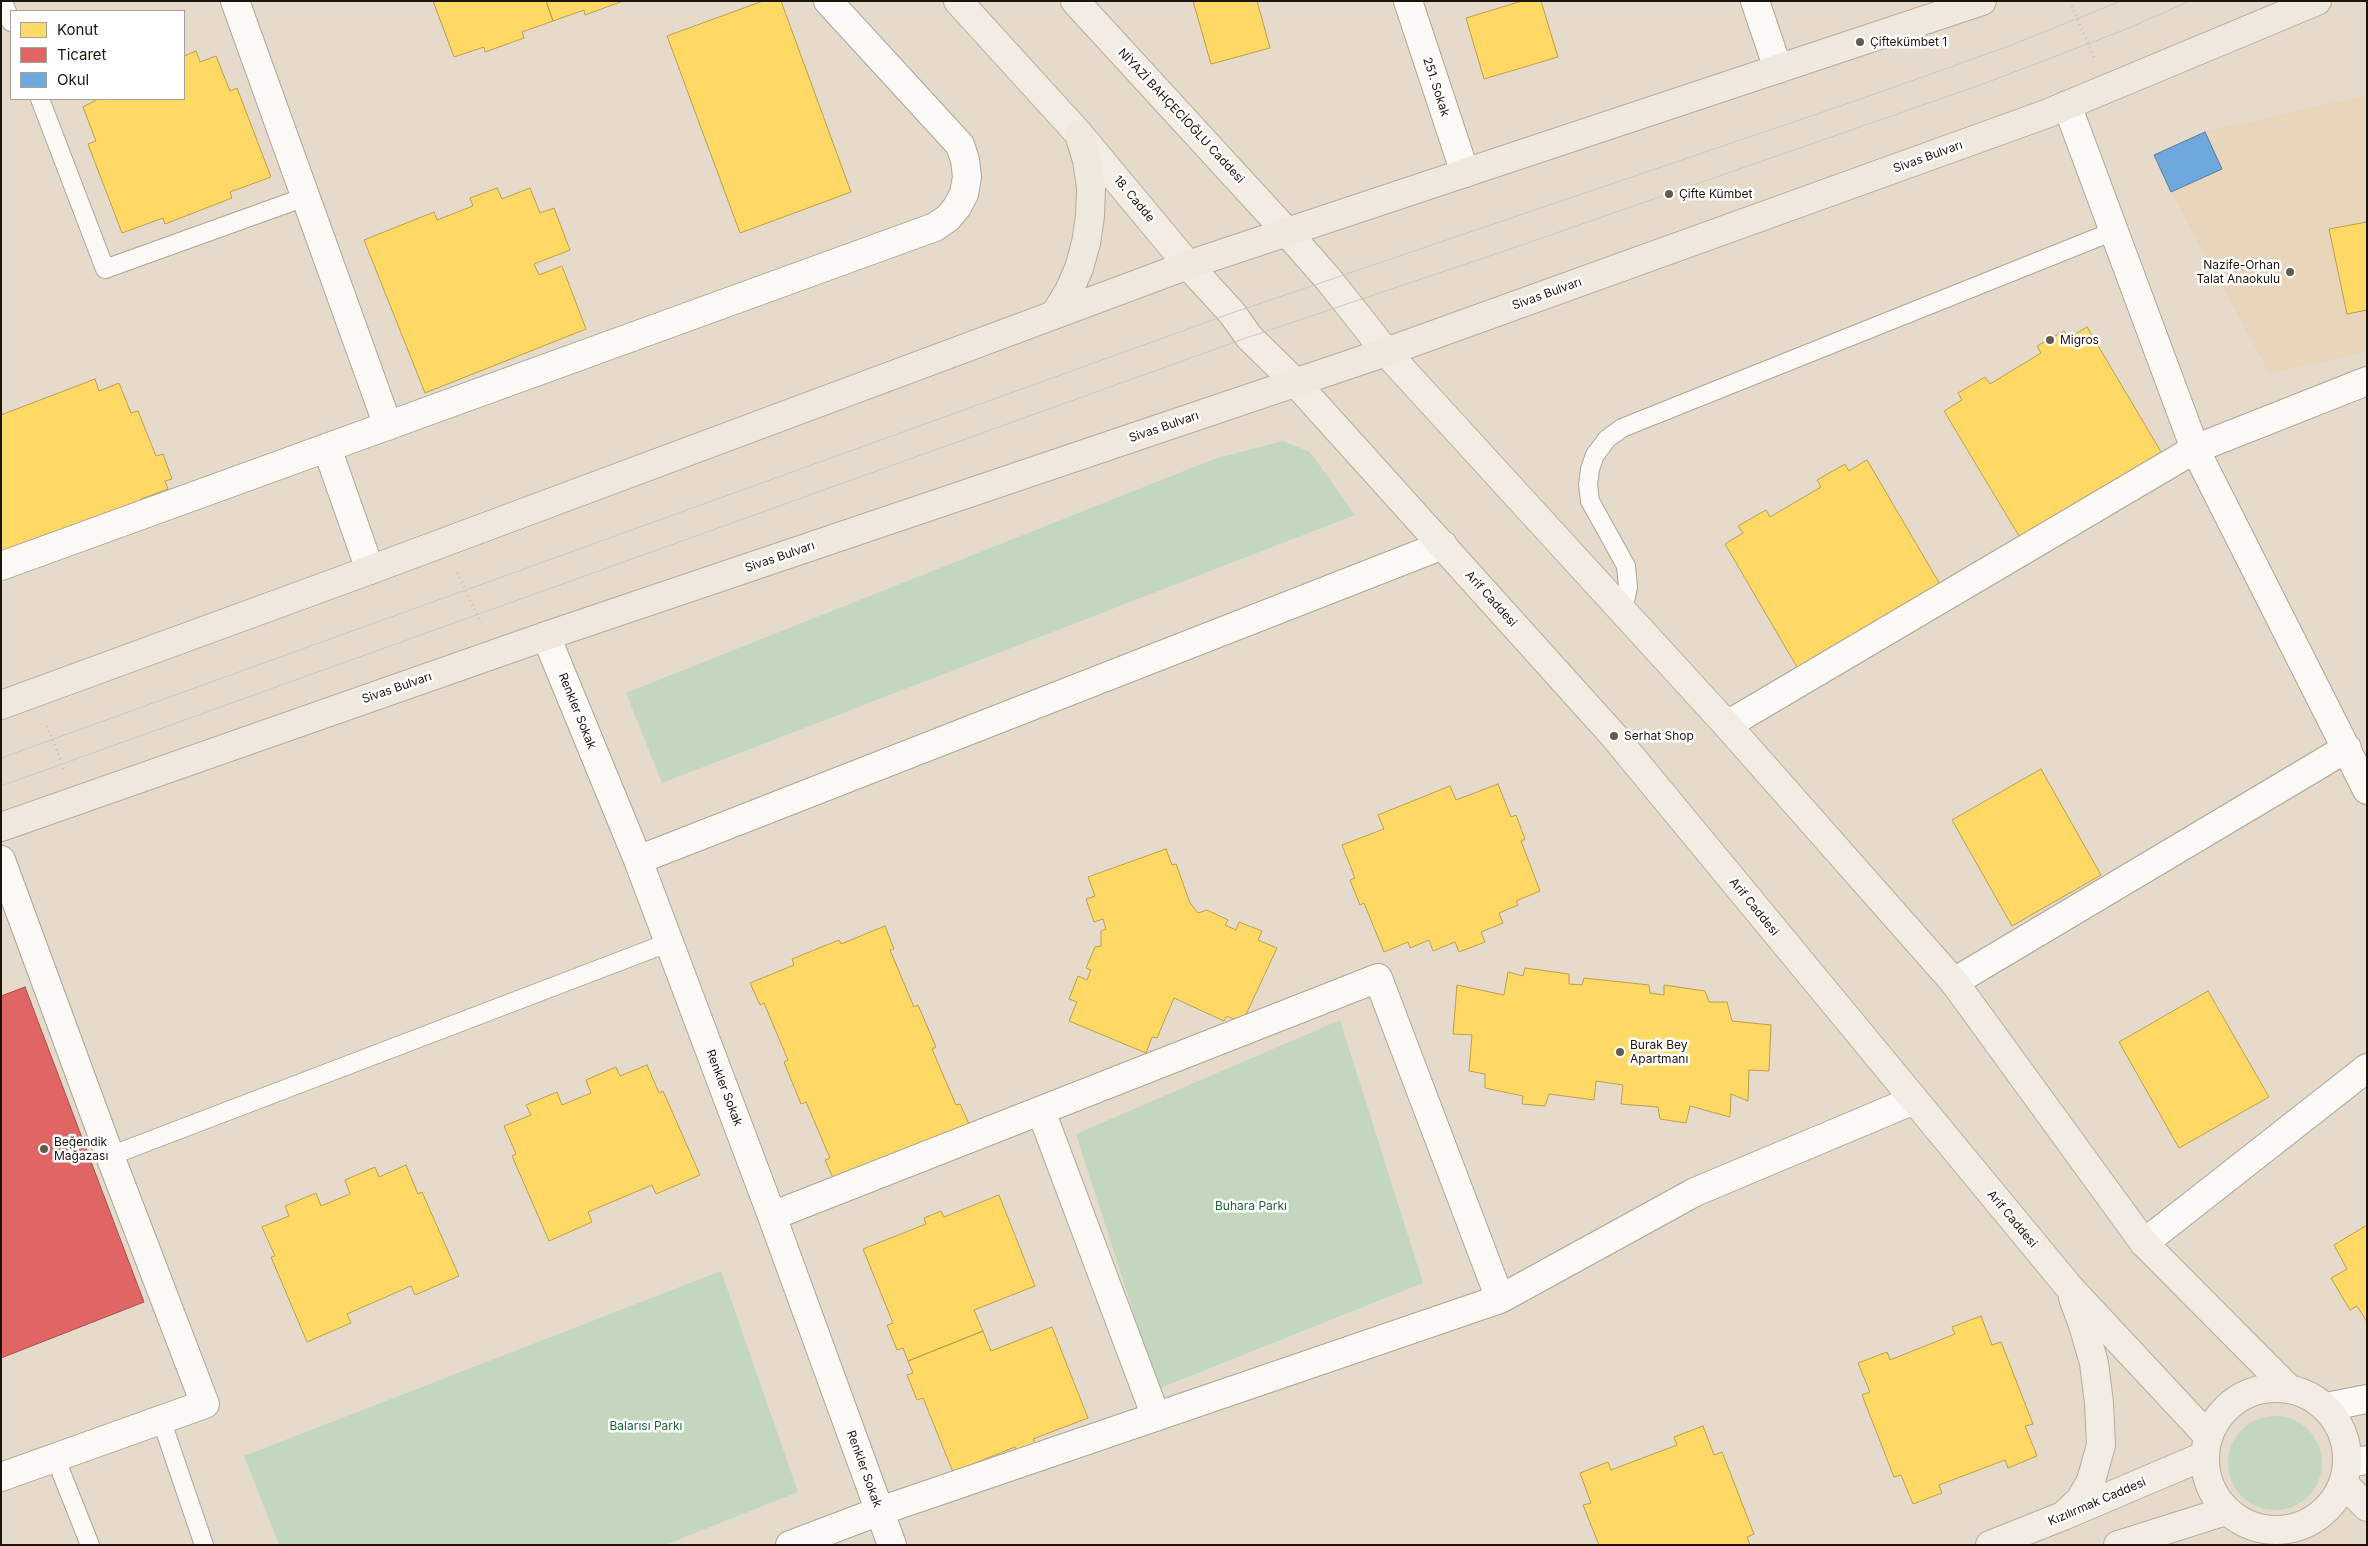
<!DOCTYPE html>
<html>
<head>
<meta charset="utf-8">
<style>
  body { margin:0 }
  #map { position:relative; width:2368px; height:1546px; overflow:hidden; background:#e6dbcb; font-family:Inter,sans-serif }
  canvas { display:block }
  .frame { position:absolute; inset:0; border:2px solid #1c150b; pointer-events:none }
  .legend { position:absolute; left:10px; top:10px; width:175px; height:90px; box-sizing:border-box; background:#fff; border:1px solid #a4a19d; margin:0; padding:6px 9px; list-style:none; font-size:15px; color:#1c150b }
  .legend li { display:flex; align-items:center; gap:10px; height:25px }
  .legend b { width:25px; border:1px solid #a4a19d }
</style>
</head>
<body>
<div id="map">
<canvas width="2368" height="1546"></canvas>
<div class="frame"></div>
<ul class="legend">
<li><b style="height:14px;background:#ffd966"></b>Konut</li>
<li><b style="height:14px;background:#e06666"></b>Ticaret</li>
<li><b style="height:14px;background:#6fa8dc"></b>Okul</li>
</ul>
</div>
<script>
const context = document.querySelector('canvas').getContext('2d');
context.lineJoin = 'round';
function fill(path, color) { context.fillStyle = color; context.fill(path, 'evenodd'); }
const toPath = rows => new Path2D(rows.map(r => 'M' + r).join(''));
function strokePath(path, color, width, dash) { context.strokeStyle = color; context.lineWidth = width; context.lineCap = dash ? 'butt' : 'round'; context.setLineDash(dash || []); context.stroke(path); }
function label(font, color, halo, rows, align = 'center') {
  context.font = font + ' Inter,sans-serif'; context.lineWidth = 5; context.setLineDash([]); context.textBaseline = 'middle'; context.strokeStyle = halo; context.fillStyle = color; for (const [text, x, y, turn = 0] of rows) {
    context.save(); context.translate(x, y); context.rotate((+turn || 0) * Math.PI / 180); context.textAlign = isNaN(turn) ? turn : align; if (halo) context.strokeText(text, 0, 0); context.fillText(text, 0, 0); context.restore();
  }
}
fill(toPath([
  [2367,95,2367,352,2269,373,2171,192,2154,155,2205,132]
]), '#e8d5ba');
fill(toPath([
  [1283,441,1310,452,1355,515,662,783,626,693,1214,459],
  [1340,1020,1423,1283,1158,1389,1076,1134],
  [721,1271,798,1492,665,1545,279,1545,244,1456],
  '2228 1463a47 47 0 1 1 94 0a47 47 0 1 1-94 0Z'
]), '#c2d7bd');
const homes = toPath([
  [433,1,546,1,553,21,522,32,524,38,485,52,484,47,454,57,433,1],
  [546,1,623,1,585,15,584,10,553,21,546,1],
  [763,1,781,1,851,192,740,233,667,36,763,1],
  [1193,1,1257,1,1270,48,1211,64,1193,1],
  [1522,1,1541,1,1558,57,1484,79,1466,18,1522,1],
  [196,51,200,62,216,56,230,91,237,88,271,177,230,192,232,198,165,224,163,218,122,233,88,144,96,141,83,107,98,99,184,99,184,56,196,51],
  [497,188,502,199,530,188,540,213,554,208,570,250,534,264,539,275,562,266,586,329,425,393,364,240,434,212,437,220,473,206,470,198,497,188],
  [2367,222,2367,310,2347,314,2329,229,2367,222],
  [2087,327,2164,457,2022,541,1944,411,1962,400,1958,393,1985,377,1990,384,2041,353,2037,346,2064,331,2069,338,2087,327],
  [95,379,99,391,119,383,131,413,138,411,156,456,163,454,172,479,165,481,168,489,141,499,143,505,1,553,1,415,95,379],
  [1867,460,1944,591,1801,674,1725,544,1743,533,1738,526,1766,510,1770,517,1821,487,1817,480,1845,464,1849,471,1867,460],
  [2041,769,2101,875,2012,926,1952,820,2041,769],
  [1498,784,1511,817,1516,815,1525,839,1521,841,1540,891,1516,901,1518,905,1499,913,1503,923,1481,932,1485,942,1459,952,1455,942,1433,951,1429,940,1410,948,1408,942,1384,952,1364,903,1360,905,1350,880,1355,878,1342,845,1384,829,1378,815,1450,786,1456,800,1498,784],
  [1166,849,1172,865,1176,864,1190,903,1198,913,1207,910,1228,920,1225,925,1236,930,1239,922,1262,931,1258,940,1277,948,1242,1023,1227,1016,1224,1021,1174,998,1157,1038,1152,1037,1146,1053,1069,1021,1077,1002,1069,999,1078,976,1087,980,1091,970,1086,968,1095,947,1101,946,1101,931,1106,929,1103,919,1094,922,1086,899,1095,896,1088,877,1166,849],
  [885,926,894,949,890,950,914,1007,918,1005,936,1047,932,1049,956,1105,960,1104,970,1126,835,1182,825,1160,830,1158,806,1102,801,1104,784,1062,788,1060,764,1003,760,1005,750,983,794,965,792,959,839,940,841,944,885,926],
  [1525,968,1569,974,1569,984,1582,985,1584,978,1649,985,1650,993,1664,995,1664,985,1705,991,1709,1002,1727,1002,1732,1021,1771,1025,1769,1071,1749,1070,1748,1101,1731,1094,1730,1117,1690,1106,1686,1123,1660,1119,1658,1107,1621,1104,1623,1085,1596,1081,1594,1100,1549,1094,1545,1106,1522,1104,1523,1096,1485,1088,1485,1074,1469,1071,1472,1035,1453,1034,1457,985,1504,995,1508,972,1523,976,1525,968],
  [2208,991,2269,1097,2179,1148,2119,1042,2208,991],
  [647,1065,659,1093,663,1091,700,1175,656,1194,652,1185,588,1212,592,1222,549,1241,512,1156,516,1154,504,1126,531,1115,526,1105,557,1092,562,1105,591,1093,586,1080,616,1067,620,1076,647,1065],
  [406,1165,418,1194,422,1192,459,1276,415,1295,411,1286,347,1314,351,1323,307,1342,271,1257,275,1256,262,1227,289,1216,285,1206,316,1193,321,1206,350,1194,345,1180,375,1167,379,1177,406,1165],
  [999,1195,1035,1286,974,1310,983,1331,908,1361,903,1348,897,1350,887,1325,893,1323,863,1249,926,1224,924,1218,941,1211,944,1217,999,1195],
  [2367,1225,2367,1322,2357,1306,2350,1310,2331,1278,2347,1269,2334,1245,2367,1225],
  [1981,1316,1992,1345,2001,1342,2033,1424,2025,1426,2037,1456,2008,1468,2005,1460,1939,1485,1942,1493,1913,1504,1901,1475,1894,1477,1862,1395,1870,1392,1858,1363,1887,1352,1890,1360,1955,1334,1952,1327,1981,1316],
  [1052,1327,1088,1418,1033,1439,1036,1445,1018,1453,1015,1447,953,1472,923,1398,917,1400,907,1375,913,1373,908,1361,983,1331,991,1351,1052,1327],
  [1703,1426,1714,1455,1722,1452,1754,1534,1747,1537,1750,1545,1599,1545,1583,1505,1591,1503,1580,1473,1608,1462,1611,1470,1677,1445,1674,1437,1703,1426]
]);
fill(homes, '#ffd966');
strokePath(homes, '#bb9e4b', 1);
const shops = toPath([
  [25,987,144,1302,1,1358,1,996,25,987]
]);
fill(shops, '#e06666');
strokePath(shops, '#a54e4b', 1);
const schools = toPath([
  [2205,132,2222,169,2171,192,2154,155,2205,132]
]);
fill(schools, '#6fa8dc');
strokePath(schools, '#567c9d', 1);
const service = toPath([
  [3,1,11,22],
  [40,99,105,269,305,197],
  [1619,606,1626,597,1628,587,1626,566,1590,501,1588,485,1590,469,1595,455,1607,439,1622,428,2114,231],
  [110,1156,670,942],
  [161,1419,204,1545],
  [55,1457,90,1545]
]);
const minor = toPath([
  [235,1,388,426],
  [1408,1,1465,173],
  [1755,1,1778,69],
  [2067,105,2195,449,2367,790],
  [327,448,370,570],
  [1,566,935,227,948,218,957,207,964,194,967,177,965,160,960,145,828,1],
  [546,636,638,860,772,1216,892,1545],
  [1727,725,2195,449,2367,381],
  [1,860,110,1156,205,1404,1,1477],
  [638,860,1443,545],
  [1954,982,2347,748],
  [1041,1111,1156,1417],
  [772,1216,1378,978,1500,1299],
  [2144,1243,2367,1068],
  [2326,1407,2367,1399],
  [2347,1463,2367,1460],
  [790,1545,880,1511,1500,1299,1695,1192,1914,1100]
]);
const primary = toPath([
  [958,1,1079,134,1188,265,1232,313,1249,337,1295,382,1614,736,2069,1287,2208,1436],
  [1075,1,1286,231,1329,280,1386,352,1727,725,1954,982,2144,1243,2289,1389],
  '2205 1459a71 71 0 1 1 142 0a71 71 0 1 1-142 0Z',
  [2343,1483,2367,1507],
  [2063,1516,2080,1500,2091,1481,2101,1445,2099,1403,2094,1363,2083,1325,2073,1298],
  [1990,1545,2063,1516,2204,1456],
  [2118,1545,2226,1511]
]);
const trunk = toPath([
  [1055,314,1069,291,1079,268,1086,243,1090,216,1091,188,1087,160,1079,134],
  [1,705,370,570,1188,265,1982,1],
  [1,827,546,636,1386,352,2046,114,2317,1]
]);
strokePath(service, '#aca397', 20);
strokePath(minor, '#aca397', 30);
strokePath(primary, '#b7aa99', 30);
strokePath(trunk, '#b7aa99', 30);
strokePath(toPath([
  [2070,1,2094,58],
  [457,573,481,623],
  [47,726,64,769]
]), '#c5c1bc', 3, [1, 4]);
strokePath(service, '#fbfaf7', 18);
strokePath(minor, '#fbfaf7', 28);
strokePath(primary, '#f2ece4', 28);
strokePath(trunk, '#efe8de', 28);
strokePath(toPath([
  [1,758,1232,313,1858,100,2009,46,2121,1],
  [1,786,1249,337,1519,246,1983,84,2124,30,2190,1]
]), '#cac7c2', 1);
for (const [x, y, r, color] of [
  [1860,42,5,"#635a4e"],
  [1669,194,5,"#635a4e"],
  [2290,272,5,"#635a4e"],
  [2050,340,5,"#635a4e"],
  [1614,736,5,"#635a4e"],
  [1620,1052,5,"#635a4e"],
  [44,1149,5,"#635a4e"]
]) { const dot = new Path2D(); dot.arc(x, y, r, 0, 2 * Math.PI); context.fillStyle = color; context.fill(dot); strokePath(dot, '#fff', 2); }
label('12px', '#1c150b', '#fff', [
  ["Çiftekümbet 1",1870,42],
  ["Çifte Kümbet",1679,194],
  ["Nazife-Orhan",2280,265,"right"],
  ["Talat Anaokulu",2280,279,"right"],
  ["Migros",2060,340],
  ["Serhat Shop",1624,736],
  ["Burak Bey",1630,1045],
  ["Apartmanı",1630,1059],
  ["Beğendik",54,1142],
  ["Mağazası",54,1156]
], 'left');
label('12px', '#1c150b', '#fff', [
  ["251. Sokak",1436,87,72],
  ["NİYAZİ BAHÇECİOĞLU Caddesi",1181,116,47],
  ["Sivas Bulvarı",1928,157,-20],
  ["18. Cadde",1134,199,50],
  ["Sivas Bulvarı",1547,294,-20],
  ["Sivas Bulvarı",1164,427,-19],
  ["Sivas Bulvarı",780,557,-19],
  ["Arif Caddesi",1491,599,48],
  ["Sivas Bulvarı",397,688,-19],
  ["Renkler Sokak",577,711,68],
  ["Arif Caddesi",1754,907,51],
  ["Renkler Sokak",724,1088,69],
  ["Arif Caddesi",2012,1219,50],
  ["Renkler Sokak",864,1469,70],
  ["Kızılırmak Caddesi",2097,1502,-23]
]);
label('12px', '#1b6238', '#fff', [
  ["Buhara Parkı",1251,1206],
  ["Balarısı Parkı",646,1426]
]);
</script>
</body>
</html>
